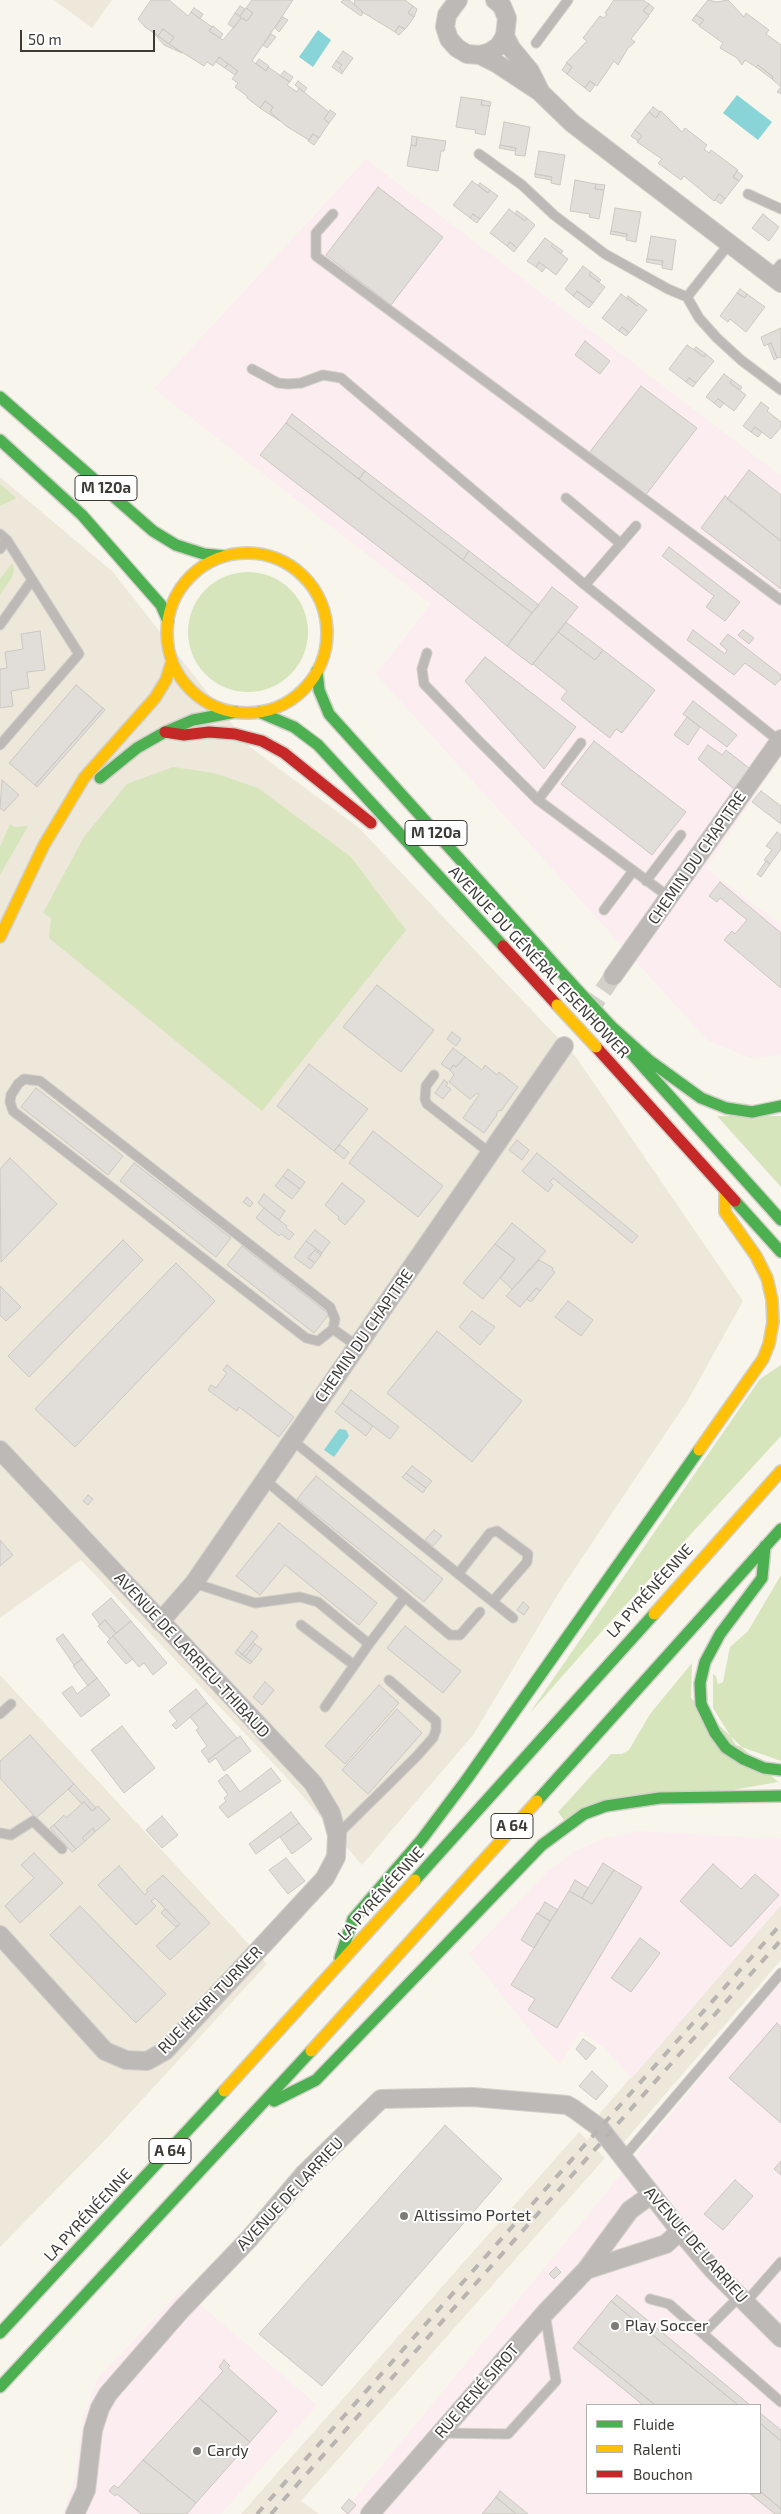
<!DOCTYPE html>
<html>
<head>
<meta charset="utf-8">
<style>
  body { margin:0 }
  #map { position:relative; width:781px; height:2514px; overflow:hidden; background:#f8f5ed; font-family:"Exo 2",sans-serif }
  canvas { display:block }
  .legend { position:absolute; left:586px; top:2404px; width:175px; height:90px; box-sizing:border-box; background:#fff; border:1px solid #b1b1af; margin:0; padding:6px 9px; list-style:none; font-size:15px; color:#3d3b36 }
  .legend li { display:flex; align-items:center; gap:10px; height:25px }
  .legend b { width:25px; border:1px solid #b1b1af }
  .scale { position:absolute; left:20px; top:30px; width:135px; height:22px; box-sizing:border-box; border:2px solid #3d3b36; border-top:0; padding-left:6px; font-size:15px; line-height:18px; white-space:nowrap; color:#3d3b36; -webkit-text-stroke:4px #fff; paint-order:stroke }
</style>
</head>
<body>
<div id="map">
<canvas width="781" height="2514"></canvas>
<ul class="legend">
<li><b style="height:6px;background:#4caf50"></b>Fluide</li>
<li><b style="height:6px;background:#ffc107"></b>Ralenti</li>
<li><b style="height:6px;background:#c62828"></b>Bouchon</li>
</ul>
<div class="scale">50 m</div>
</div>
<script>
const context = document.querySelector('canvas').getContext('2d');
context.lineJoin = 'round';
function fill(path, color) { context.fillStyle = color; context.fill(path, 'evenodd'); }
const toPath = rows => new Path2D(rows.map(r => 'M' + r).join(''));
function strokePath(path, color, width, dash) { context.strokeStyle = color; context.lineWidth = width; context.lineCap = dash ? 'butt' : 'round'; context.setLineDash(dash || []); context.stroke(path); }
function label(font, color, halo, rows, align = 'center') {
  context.font = font + ' "Exo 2",sans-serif'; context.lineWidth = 4; context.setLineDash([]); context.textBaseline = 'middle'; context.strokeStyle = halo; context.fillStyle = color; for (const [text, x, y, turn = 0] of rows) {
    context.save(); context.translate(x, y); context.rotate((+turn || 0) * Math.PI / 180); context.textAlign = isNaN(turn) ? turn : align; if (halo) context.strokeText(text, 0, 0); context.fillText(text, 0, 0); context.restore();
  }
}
fill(toPath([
  [54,0,112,0,92,28],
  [0,477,113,572,250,747,359,828,576,1057,743,1301,688,1400,563,1586,473,1735,362,1865,286,1777,81,1560,0,1618],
  [0,1675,267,1964,105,2140,0,2247],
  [781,1905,781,1960,624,2142,615,2133,598,2151,605,2158,301,2501,319,2514,241,2514,579,2132,587,2140,604,2121,599,2114]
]), '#ede8d9');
fill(toPath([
  [366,159,781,476,781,758,706,868,781,925,781,1055,751,1058,708,1041,376,674,431,604,154,389],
  [638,1831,781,1839,781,1905,632,2078,605,2049,581,2030,560,2064,544,2048,469,1954,547,1872,575,1851,606,1838],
  [781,1982,781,2514,342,2514,768,1996],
  [587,2405,760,2405,760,2493,587,2493],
  [182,2289,317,2405,221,2514,63,2514,76,2474,82,2420,98,2378]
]), '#fbedf0');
fill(toPath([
  [0,484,16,498,0,506],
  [12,563,14,570,12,577,0,595,0,579],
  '188 632a60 60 0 1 1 120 0a60 60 0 1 1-120 0Z',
  [173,767,214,773,258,788,351,857,406,930,262,1111,49,938,51,918,43,913,84,837,127,784],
  [10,824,14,827,28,826,0,875,0,847],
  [717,1116,781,1116,781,1187],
  [781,1365,781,1436,610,1622,529,1714,760,1379],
  [781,1575,781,1761,736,1745,713,1708,713,1674,716,1676,718,1684,723,1682,730,1647,748,1631],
  [692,1663,691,1698,778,1782,564,1820,558,1812,611,1754,622,1754,629,1750,650,1714]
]), '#d6e5bc');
fill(toPath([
  [318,30,331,40,313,67,299,57],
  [737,95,772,122,758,140,723,113],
  [339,1429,346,1430,349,1436,334,1457,324,1450]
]), '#89d4d7');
const building = toPath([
  [151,0,169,0,188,16,191,12,212,27,209,31,223,40,241,18,247,21,253,13,246,8,252,0,293,0,252,61,266,71,268,67,290,82,287,85,297,92,299,88,329,112,324,119,329,123,319,138,313,134,309,140,286,126,270,112,273,107,265,101,260,108,247,98,247,96,235,87,238,83,232,79,238,71,219,57,213,66,207,62,204,66,169,44,174,37,163,29,158,36,145,27,138,19,151,0],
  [343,0,349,0,360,9,363,13,361,16,341,2,343,0],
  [355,0,405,0,413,6,408,13,414,17,407,27,405,29,399,26,395,32,359,10,354,4,355,0],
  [614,0,643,0,649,4,643,11,649,16,631,39,635,42,628,48,618,65,614,61,597,86,590,81,585,88,567,74,572,67,566,63,587,41,583,38,600,16,604,18,607,14,605,13,614,0],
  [708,0,717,2,728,0,744,17,746,13,769,30,766,34,781,45,781,94,777,92,781,87,772,79,773,77,758,65,756,67,745,60,742,65,737,58,720,48,723,43,699,26,704,20,696,15,708,0],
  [649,4,654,8,649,15,643,11,649,4],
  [240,6,245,9,240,16,235,13,240,6],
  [413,6,417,9,414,17,408,13,413,6],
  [194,8,203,14,200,19,191,12,194,8],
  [246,8,253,13,247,21,240,16,246,8],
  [235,13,241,18,234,28,228,24,235,13],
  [696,15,704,20,699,25,692,20,696,15],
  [283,17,288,20,279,32,275,28,283,17],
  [213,26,223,34,220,38,209,31,213,26],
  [399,26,405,29,399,35,395,32,399,26],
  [163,29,174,37,169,44,158,36,163,29],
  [152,31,158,36,182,53,164,45,152,31],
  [271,34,276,37,267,48,263,45,271,34],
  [343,51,353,58,343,72,339,68,342,65,336,61,343,51],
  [219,57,228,64,225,68,216,62,219,57],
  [259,59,269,66,266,71,256,63,259,59],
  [336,61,342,65,339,68,343,72,342,74,332,67,336,61],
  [567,63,572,67,567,74,562,70,567,63],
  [228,64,238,71,235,75,225,68,228,64],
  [758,65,773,77,772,79,756,67,758,65],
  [284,71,293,77,290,82,280,76,284,71],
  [298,81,307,88,304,92,295,85,298,81],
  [590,81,595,85,590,92,585,88,590,81],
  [461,97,482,100,481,105,490,106,485,135,475,133,476,130,456,127,461,97],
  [482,100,491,102,490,106,481,105,482,100],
  [265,101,273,107,270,112,280,121,260,108,265,101],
  [653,107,660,112,656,118,649,112,653,107],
  [330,110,336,114,329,123,324,119,330,110],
  [661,111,682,132,685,128,707,145,704,149,709,153,711,150,738,170,733,177,739,181,725,199,719,194,714,201,684,176,681,180,658,163,662,159,637,142,642,136,635,130,649,112,656,118,661,111],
  [504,122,530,127,525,156,515,155,516,148,500,145,504,122],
  [635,130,642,136,638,141,631,136,635,130],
  [313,134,319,138,314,145,308,141,313,134],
  [412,136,417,137,416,146,411,145,412,136],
  [417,137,446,141,444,151,441,151,438,171,407,166,411,145,416,146,417,137],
  [500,145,516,148,515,151,499,148,500,145],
  [539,151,565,155,560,185,551,183,552,177,535,174,539,151],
  [737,171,743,176,739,181,733,177,737,171],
  [535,174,552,177,551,180,535,177,535,174],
  [575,180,596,184,595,189,604,190,599,219,589,217,590,214,570,211,575,180],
  [472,181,488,193,490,190,498,196,480,219,473,214,470,218,453,205,472,181],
  [480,183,490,190,488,193,478,185,480,183],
  [596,184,605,185,604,190,595,189,596,184],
  [378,187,443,237,391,305,326,255,378,187],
  [719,194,725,199,721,204,715,200,719,194],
  [615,208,641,212,636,242,626,240,627,234,611,231,615,208],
  [509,209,525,221,527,218,535,225,517,248,510,242,507,246,490,233,509,209],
  [517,211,527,218,525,221,515,214,517,211],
  [473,214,480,219,477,223,470,218,473,214],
  [763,214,779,227,769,241,752,228,763,214],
  [611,231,627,234,627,237,610,234,611,231],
  [651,236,676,240,672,270,662,268,663,261,647,259,651,236],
  [545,238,553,244,551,246,568,259,556,275,539,262,536,267,527,261,545,238],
  [510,242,517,248,514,252,507,246,510,242],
  [553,244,563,251,561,254,551,246,553,244],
  [647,259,663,261,662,265,646,262,647,259],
  [539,262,546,267,542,272,536,267,539,262],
  [583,266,591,272,589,275,605,287,593,303,577,291,573,296,565,289,583,266],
  [591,272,601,280,599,282,589,275,591,272],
  [740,289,747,294,745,298,737,293,740,289],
  [577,291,593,303,589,308,573,296,577,291],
  [737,293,745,298,747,294,765,307,746,332,730,319,728,322,720,316,737,293],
  [621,294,637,306,639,304,647,310,629,333,622,327,619,331,602,318,621,294],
  [628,296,639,304,637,306,627,298,628,296],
  [622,327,629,333,626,336,619,331,622,327],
  [781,328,781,357,777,358,771,343,764,346,761,337,781,328],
  [585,341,610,361,600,374,575,355,585,341],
  [771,343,777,358,774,360,768,344,771,343],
  [687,345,704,357,706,354,714,361,696,383,689,378,686,382,669,369,687,345],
  [696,347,706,354,704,357,694,349,696,347],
  [724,374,732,380,730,383,746,395,734,411,718,399,714,403,706,397,724,374],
  [689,378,696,383,693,387,686,382,689,378],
  [732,380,742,387,740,390,730,383,732,380],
  [641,386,697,428,645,496,589,453,641,386],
  [718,399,724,403,720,408,714,403,718,399],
  [761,402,769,408,767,411,781,422,781,427,771,439,755,427,751,432,743,426,761,402],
  [292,414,365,471,359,479,286,423,292,414],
  [286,423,532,613,507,646,260,455,286,423],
  [755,427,762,432,758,437,751,432,755,427],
  [749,470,781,495,781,541,727,499,749,470],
  [365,471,469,551,463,560,359,479,365,471],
  [725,496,781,541,781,589,701,528,725,496],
  [669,547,740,602,725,621,706,607,714,596,662,556,669,547],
  [469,551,539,605,532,613,463,560,469,551],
  [552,587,578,607,532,665,507,646,552,587],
  [566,622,603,650,595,660,558,632,566,622],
  [693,630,725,654,727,650,720,644,728,634,781,675,781,679,775,685,745,663,734,675,687,640,693,630],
  [743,630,754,638,749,644,738,635,743,630],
  [40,631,45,670,27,672,29,688,11,691,13,706,0,708,0,669,7,668,5,652,23,649,21,634,40,631],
  [558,632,595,660,603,650,655,690,622,733,616,729,610,738,584,718,561,699,567,691,533,664,558,632],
  [485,657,576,727,544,769,465,681,485,657],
  [76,685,103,708,35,785,9,763,76,685],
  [693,701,737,735,727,747,683,714,693,701],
  [103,708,105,710,37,787,35,785,103,708],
  [687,717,700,727,688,745,674,735,687,717],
  [594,741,686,812,652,855,561,784,594,741],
  [708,745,722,755,726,750,749,768,734,789,698,759,708,745],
  [2,780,19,795,4,811,0,808,2,780],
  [761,791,781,806,781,824,752,802,761,791],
  [777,832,781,835,781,849,770,864,764,860,772,850,766,846,777,832],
  [766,861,770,864,761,877,757,874,766,861],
  [720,882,781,933,781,988,724,940,732,931,735,934,747,920,720,898,717,902,709,896,720,882],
  [377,985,434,1030,401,1072,343,1027,377,985],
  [452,1032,461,1039,456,1046,447,1039,452,1032],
  [453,1048,465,1057,456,1067,453,1065,450,1070,441,1064,453,1048],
  [465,1057,482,1070,485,1065,497,1075,499,1072,518,1087,501,1111,499,1110,496,1114,497,1115,484,1133,463,1118,479,1095,477,1093,470,1099,449,1082,454,1075,450,1070,453,1065,456,1067,465,1057],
  [309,1064,368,1109,334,1151,277,1106,309,1064],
  [444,1080,448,1083,446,1086,451,1089,443,1099,435,1093,444,1080],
  [36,1088,123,1156,108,1175,21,1107,36,1088],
  [373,1131,443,1186,418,1217,349,1163,373,1131],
  [517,1140,529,1150,522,1160,509,1150,517,1140],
  [340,1145,349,1152,344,1159,334,1151,340,1145],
  [537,1153,638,1236,632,1243,553,1178,550,1182,553,1185,548,1192,522,1171,537,1153],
  [10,1158,57,1204,1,1262,0,1169,10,1158],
  [134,1163,231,1238,216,1257,120,1181,134,1163],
  [288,1169,305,1182,300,1189,283,1176,288,1169],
  [283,1176,300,1189,292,1199,275,1186,283,1176],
  [342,1183,365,1201,345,1225,338,1219,339,1217,325,1205,342,1183],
  [264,1194,285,1211,279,1220,258,1203,264,1194],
  [247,1197,253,1203,250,1207,243,1202,247,1197],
  [264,1208,287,1226,286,1228,294,1234,289,1240,281,1234,279,1236,256,1218,264,1208],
  [512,1223,546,1251,512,1289,500,1278,515,1259,495,1244,512,1223],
  [315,1230,330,1242,322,1253,306,1241,315,1230],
  [123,1240,143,1260,29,1377,8,1356,123,1240],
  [306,1241,322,1253,321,1255,315,1250,308,1258,315,1263,310,1269,294,1257,306,1241],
  [495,1244,515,1259,483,1299,463,1283,495,1244],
  [242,1246,329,1314,314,1333,227,1265,242,1246],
  [315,1250,321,1255,315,1263,308,1258,315,1250],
  [539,1260,553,1268,552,1270,555,1272,540,1291,536,1288,520,1307,506,1296,539,1260],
  [176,1263,215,1301,75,1447,35,1409,176,1263],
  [0,1286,21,1307,6,1321,0,1315,0,1286],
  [536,1288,540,1291,531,1302,527,1299,536,1288],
  [568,1301,593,1320,581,1336,555,1317,568,1301],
  [472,1311,495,1327,480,1345,459,1327,472,1311],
  [437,1331,522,1401,472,1462,387,1393,437,1331],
  [227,1365,294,1417,279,1437,239,1407,237,1411,208,1390,211,1385,216,1388,227,1373,223,1370,227,1365],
  [351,1390,399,1427,390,1439,342,1403,351,1390],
  [342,1403,373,1426,366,1436,335,1412,342,1403],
  [412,1466,432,1481,426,1488,406,1473,412,1466],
  [406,1473,426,1488,423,1493,402,1477,406,1473],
  [316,1476,443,1579,424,1602,297,1499,316,1476],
  [88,1495,93,1499,88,1505,83,1501,88,1495],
  [279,1523,377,1603,359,1625,285,1565,260,1595,236,1576,279,1523],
  [434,1530,442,1536,433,1546,425,1540,434,1530],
  [0,1540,13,1555,0,1566,0,1540],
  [111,1598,131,1621,116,1633,105,1620,100,1625,92,1614,111,1598],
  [523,1602,529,1607,524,1615,517,1610,523,1602],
  [105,1620,116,1633,110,1639,98,1626,105,1620],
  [131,1621,167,1663,153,1675,144,1663,139,1667,113,1636,131,1621],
  [405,1626,461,1671,443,1693,387,1648,405,1626],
  [252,1631,258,1636,242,1655,237,1650,252,1631],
  [63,1634,82,1659,74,1665,56,1639,63,1634],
  [113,1636,133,1659,126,1664,107,1642,113,1636],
  [253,1642,255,1644,245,1657,242,1655,253,1642],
  [255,1644,262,1649,252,1662,245,1657,255,1644],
  [237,1650,252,1662,250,1664,235,1653,237,1650],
  [82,1659,97,1678,88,1686,73,1666,82,1659],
  [97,1678,110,1695,81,1717,62,1693,72,1686,77,1694,97,1678],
  [265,1682,274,1690,262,1705,253,1697,265,1682],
  [379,1685,399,1703,345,1764,325,1746,379,1685],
  [196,1689,207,1703,176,1729,172,1725,177,1721,169,1711,196,1689],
  [207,1703,237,1738,208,1760,201,1751,207,1746,196,1730,199,1728,190,1717,207,1703],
  [397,1709,422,1733,368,1794,342,1770,397,1709],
  [122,1726,155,1768,124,1793,91,1750,122,1726],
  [30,1735,74,1784,36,1818,0,1778,0,1761,30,1735],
  [240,1736,251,1751,224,1771,216,1758,209,1763,208,1760,240,1736],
  [271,1768,281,1781,228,1818,219,1807,226,1801,224,1798,228,1795,218,1781,227,1774,240,1792,271,1768],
  [74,1784,96,1808,92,1811,84,1802,82,1804,68,1789,74,1784],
  [84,1802,92,1811,98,1806,110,1819,95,1832,93,1828,82,1838,85,1841,76,1849,54,1825,64,1815,66,1818,84,1802],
  [291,1812,299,1823,256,1854,249,1844,291,1812],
  [162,1816,178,1835,162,1848,146,1830,162,1816],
  [299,1823,312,1839,292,1854,280,1837,299,1823],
  [54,1825,76,1849,72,1852,50,1828,54,1825],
  [93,1828,95,1832,85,1841,82,1838,93,1828],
  [34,1853,63,1883,20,1923,5,1906,34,1878,21,1865,34,1853],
  [286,1858,305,1881,288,1894,269,1870,286,1858],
  [603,1863,614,1870,592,1904,582,1898,603,1863],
  [713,1864,741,1889,755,1874,779,1895,731,1947,680,1901,713,1864],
  [119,1866,145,1895,148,1891,146,1890,163,1875,210,1923,170,1960,156,1946,180,1924,155,1898,151,1901,156,1906,136,1925,98,1885,119,1866],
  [614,1870,642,1887,557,2028,528,2010,535,1999,511,1985,569,1891,592,1904,614,1870],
  [575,1880,588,1888,582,1898,569,1891,575,1880],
  [545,1902,558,1910,550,1921,538,1914,545,1902],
  [80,1906,166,1994,136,2023,50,1935,80,1906],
  [165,1909,180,1924,176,1927,161,1913,165,1909],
  [537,1913,550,1921,534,1948,521,1940,537,1913],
  [640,1938,660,1953,631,1992,611,1978,640,1938],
  [777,2023,781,2027,781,2123,729,2078,777,2023],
  [583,2039,596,2048,586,2060,576,2049,583,2039],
  [592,2071,608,2086,596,2100,579,2086,592,2071],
  [445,2125,502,2179,322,2386,259,2334,445,2125],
  [781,2161,781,2175,774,2169,781,2161],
  [735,2180,753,2196,723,2230,704,2214,735,2180],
  [556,2267,561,2272,554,2279,549,2274,556,2267],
  [617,2295,750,2405,738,2405,611,2301,617,2295],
  [611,2301,738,2405,655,2405,578,2342,611,2301],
  [578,2342,655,2405,643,2405,573,2348,578,2342],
  [224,2360,230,2366,228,2368,277,2411,250,2442,199,2398,223,2371,219,2367,224,2360],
  [199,2398,250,2442,196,2503,143,2460,199,2398],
  [760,2413,781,2430,781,2441,760,2423,760,2413],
  [760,2423,781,2441,781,2509,760,2491,760,2423],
  [143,2460,196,2503,187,2514,141,2514,117,2494,115,2496,109,2491,114,2485,118,2488,143,2460],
  [500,2491,528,2514,516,2514,496,2497,500,2491],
  [760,2491,781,2509,781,2514,775,2514,749,2493,760,2491],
  [496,2497,516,2514,482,2514,496,2497],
  [349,2499,356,2505,348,2514,341,2508,349,2499]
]);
fill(building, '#e1ddd8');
strokePath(building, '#ccc8c3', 1);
strokePath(toPath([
  [588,1013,613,976]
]), '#d3d0c8', 18, [18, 9]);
const lane = toPath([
  [536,43,568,0],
  [479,154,522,185,554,215,605,254,668,289,687,297,699,318,717,338,741,360,781,390],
  [748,194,781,209],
  [333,214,316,233,316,256,781,600],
  [771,276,781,264],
  [687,297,729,244],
  [252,369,278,383,288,384,301,383,323,375,341,378,585,585,779,741],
  [566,498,621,544],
  [0,534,7,540,0,549],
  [585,585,636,526],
  [0,625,32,580],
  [427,653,422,669,424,684,475,737,538,800,669,897],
  [0,745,79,654,7,540],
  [538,800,581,743],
  [646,881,681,835],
  [604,910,633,871],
  [434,1075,426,1086,425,1099,427,1104,490,1153],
  [333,1329,318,1341,306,1338,13,1111,10,1102,11,1095,18,1084,24,1079,40,1081,330,1307,335,1319,333,1329,357,1346],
  [292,1440,513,1618],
  [265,1480,450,1635,460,1635,480,1612],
  [458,1574,490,1533,497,1531,528,1554,527,1562,493,1601],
  [194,1583,255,1603,300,1597,318,1602,369,1644,404,1598],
  [301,1625,354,1665],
  [325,1707,369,1644],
  [0,1714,11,1704],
  [0,1833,11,1835,33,1821,62,1849],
  [337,1835,416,1757,433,1738,436,1730,436,1721,389,1680],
  [623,2158,781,1973],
  [650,2299,669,2304,781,2402],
  [746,2302,781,2262],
  [704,2332,740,2296],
  [440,2433,508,2434,556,2381,545,2314]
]);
const street = toPath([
  [458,0,447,15,445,27,449,39,457,48,467,54,480,55,490,52,499,46,505,36,507,18,502,6,495,0],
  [505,36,511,48,530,71,540,91],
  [480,55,496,63,540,92,572,123,781,283],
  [613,976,781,739],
  [0,1450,313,1783,331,1813,337,1835,336,1857,325,1878,165,2051,147,2061,126,2060,105,2051,0,1935],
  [160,1622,194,1583,564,1046],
  [586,2270,666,2244,680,2231],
  [75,2514,86,2490,93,2430,100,2408,108,2394,181,2310,249,2239,304,2174,381,2099,472,2097,567,2105,574,2109,600,2128,680,2231,713,2270,781,2338],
  [370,2514,545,2313,586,2270,630,2210,651,2195]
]);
const fast = toPath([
  [0,397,153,531,176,545,204,554,224,556],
  [0,440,82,515,161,605,168,621],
  [317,671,319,690,329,714,573,985],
  [259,712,294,727,318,745,503,946],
  [100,778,137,748,165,732,193,720,236,712],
  [611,1026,650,1061,701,1098,726,1108,752,1112,781,1106],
  [630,1052,781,1220],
  [735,1201,781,1252],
  [765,1546,762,1578,720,1634,705,1662,700,1683,701,1704,715,1733,726,1748,743,1759,764,1768,781,1770],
  [537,1801,781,1529],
  [415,1880,654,1614],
  [340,1958,353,1919,422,1839,467,1779,699,1450],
  [274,2101,316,2080,542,1845,584,1814,606,1806,660,1798,781,1796],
  [0,2333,224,2091],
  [0,2387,311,2051]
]);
const slow = toPath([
  '167 633a80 80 0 1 1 160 0a80 80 0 1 1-160 0Z',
  [0,937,44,845,84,778,155,698,166,680,172,661],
  [699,1450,763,1359,769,1344,773,1322,772,1300,767,1278,756,1256,725,1212,725,1190],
  [654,1614,781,1471],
  [311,2051,537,1801],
  [224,2091,415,1880]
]);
const jam = toPath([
  [165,732,184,735,209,732,235,734,262,741,284,753,371,823],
  [503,946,557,1005],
  [596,1047,735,1201]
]);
strokePath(lane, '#d2cfc9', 11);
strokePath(street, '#d2cfc9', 20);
strokePath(fast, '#d2cfc9', 14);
strokePath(slow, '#d2cfc9', 14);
strokePath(jam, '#d2cfc9', 14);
strokePath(lane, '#bcb9b7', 9);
strokePath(street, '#bcb9b7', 18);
strokePath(fast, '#4caf50', 11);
strokePath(slow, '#ffc107', 11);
strokePath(jam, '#c62828', 11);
strokePath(toPath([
  [257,2514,781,1924],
  [271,2514,781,1940]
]), '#b7b4b1', 4, [9, 9]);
const fastBridge = toPath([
  [573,985,611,1026]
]);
const slowBridge = toPath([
  [557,1005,596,1047]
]);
strokePath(fastBridge, '#d2cfc9', 14, []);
strokePath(slowBridge, '#d2cfc9', 14, []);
strokePath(fastBridge, '#4caf50', 11);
strokePath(slowBridge, '#ffc107', 11);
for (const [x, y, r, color] of [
  [404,2216,5,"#7e7c76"],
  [615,2326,5,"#7e7c76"],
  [197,2451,5,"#7e7c76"]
]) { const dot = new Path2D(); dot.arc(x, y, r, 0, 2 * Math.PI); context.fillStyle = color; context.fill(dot); strokePath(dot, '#fff', 2); }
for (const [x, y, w] of [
  [106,488,62],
  [436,833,62],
  [512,1826,42],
  [170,2151,42]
]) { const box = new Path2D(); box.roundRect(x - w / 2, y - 12.5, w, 25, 4); context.fillStyle = '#fff'; context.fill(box); strokePath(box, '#3d3b36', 1); }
label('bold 15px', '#3d3b36', null, [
  ["M 120a",106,488],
  ["M 120a",436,833],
  ["A 64",512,1826],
  ["A 64",170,2151]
]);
label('16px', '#3d3b36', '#fff', [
  ["CHEMIN DU CHAPITRE",697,858,-55],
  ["AVENUE DU GÉNÉRAL EISENHOWER",539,962,47],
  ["CHEMIN DU CHAPITRE",364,1336,-55],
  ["LA PYRÉNÉENNE",650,1591,-48],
  ["AVENUE DE LARRIEU-THIBAUD",192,1655,47],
  ["LA PYRÉNÉENNE",381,1894,-48],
  ["RUE HENRI TURNER",210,2000,-46],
  ["AVENUE DE LARRIEU",290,2194,-47],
  ["LA PYRÉNÉENNE",88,2215,-47],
  ["AVENUE DE LARRIEU",696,2245,49],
  ["RUE RENÉ SIROT",477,2391,-49]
]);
label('16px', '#3d3b36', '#fff', [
  ["Altissimo Portet",414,2216],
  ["Play Soccer",625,2326],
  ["Cardy",207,2451]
], 'left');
</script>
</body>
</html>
